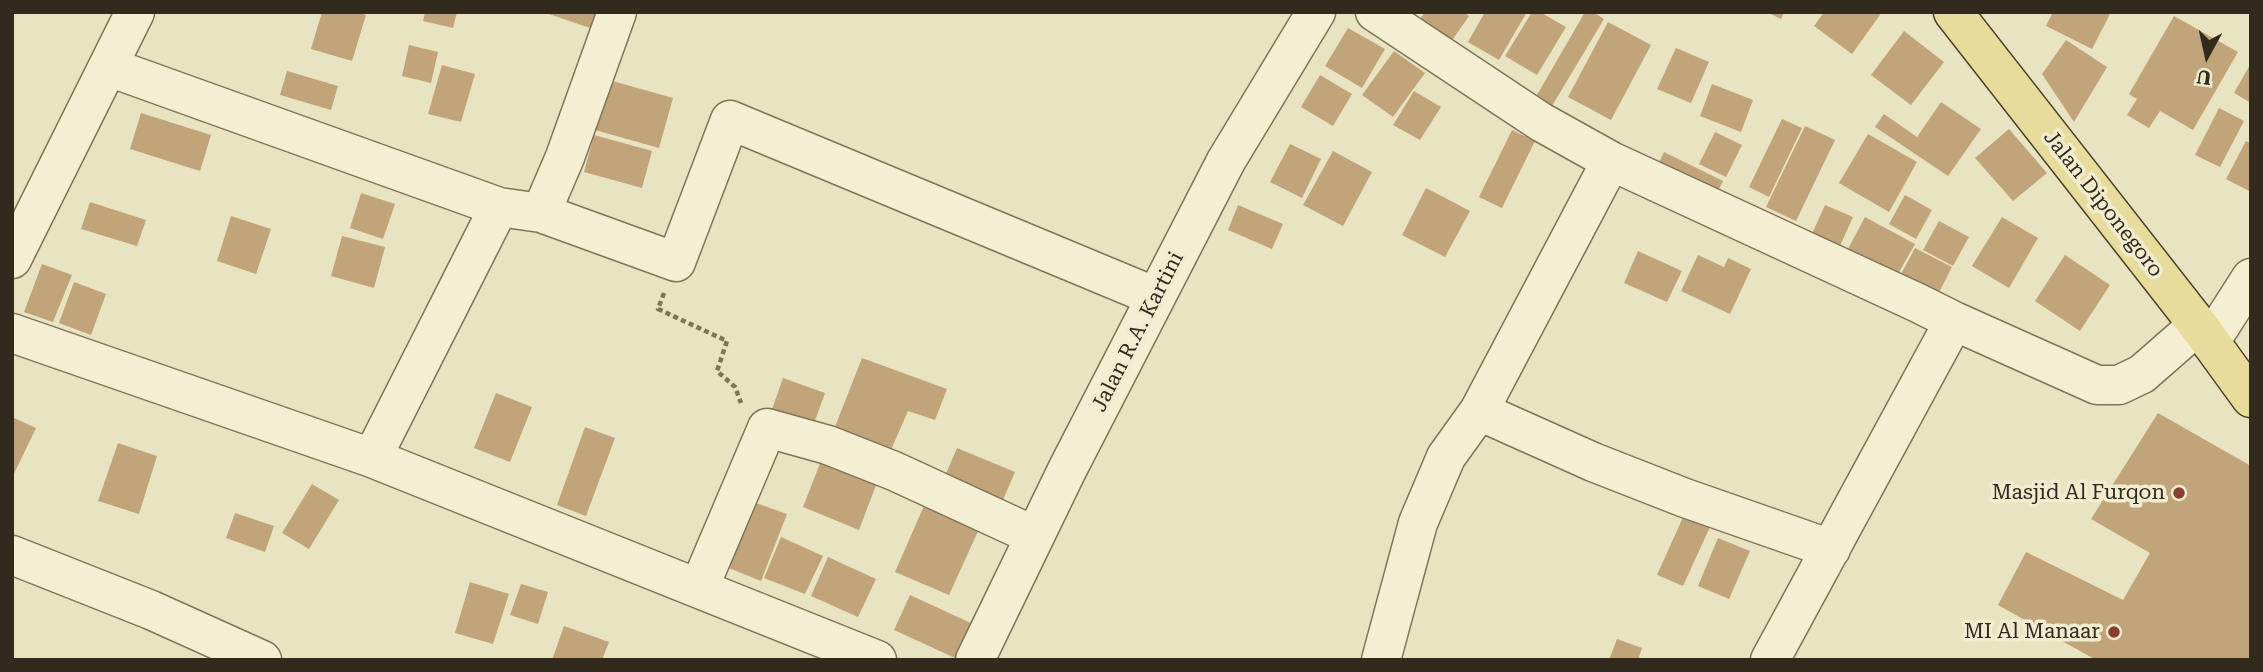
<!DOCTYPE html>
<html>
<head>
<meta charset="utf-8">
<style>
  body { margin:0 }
  #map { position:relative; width:2263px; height:672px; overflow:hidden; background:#e8e3c1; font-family:"Roboto Serif",serif }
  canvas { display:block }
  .frame { position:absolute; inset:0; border:14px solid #312a1d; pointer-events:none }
  .north { position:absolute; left:2172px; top:21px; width:70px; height:70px; -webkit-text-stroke:5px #f0eccf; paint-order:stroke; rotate:188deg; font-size:19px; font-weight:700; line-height:28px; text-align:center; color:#312a1d }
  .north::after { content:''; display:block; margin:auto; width:24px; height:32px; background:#312a1d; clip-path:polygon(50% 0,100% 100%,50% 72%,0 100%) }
</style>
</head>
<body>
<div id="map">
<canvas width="2263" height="672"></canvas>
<div class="frame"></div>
<div class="north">U</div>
</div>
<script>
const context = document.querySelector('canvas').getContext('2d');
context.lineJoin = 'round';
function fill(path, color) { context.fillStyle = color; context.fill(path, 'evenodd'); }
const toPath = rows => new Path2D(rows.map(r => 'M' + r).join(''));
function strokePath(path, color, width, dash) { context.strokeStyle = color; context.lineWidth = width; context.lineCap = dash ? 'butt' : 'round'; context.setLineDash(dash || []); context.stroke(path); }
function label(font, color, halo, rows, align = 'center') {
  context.font = font + ' "Roboto Serif",serif'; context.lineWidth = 7; context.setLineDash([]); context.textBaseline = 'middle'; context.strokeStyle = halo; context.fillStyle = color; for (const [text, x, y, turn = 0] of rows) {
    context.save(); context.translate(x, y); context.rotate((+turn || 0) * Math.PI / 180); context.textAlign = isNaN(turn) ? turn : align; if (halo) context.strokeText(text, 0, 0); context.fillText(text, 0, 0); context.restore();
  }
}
fill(toPath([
  [322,12,356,12,366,15,352,61,311,49],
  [425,12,457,12,453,28,423,21],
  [543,12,605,12,599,31],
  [1425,12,1464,12,1469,16,1442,55,1410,34],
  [1485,12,1527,12,1499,60,1468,42],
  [1532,12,1540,12,1566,27,1537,75,1505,56],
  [1585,12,1593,12,1604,19,1546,116,1530,107],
  [1767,12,1784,12,1781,19],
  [1824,12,1882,12,1852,54,1814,26],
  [2053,12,2111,12,2092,49,2046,26],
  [2174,16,2238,52,2193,130,2160,111,2149,128,2127,115,2137,99,2129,94],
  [1608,22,1651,45,1611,120,1568,97],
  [1348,28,1385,49,1362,88,1325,66],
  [1904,31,1944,62,1911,105,1871,75],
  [2066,40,2107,67,2074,122,2042,74],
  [409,45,438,52,431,83,402,76],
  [1676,48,1709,62,1691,103,1657,89],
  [1394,51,1425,73,1393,117,1362,95],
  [2251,63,2251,103,2234,93],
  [442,65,475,74,461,122,428,114],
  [287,71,338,86,331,110,280,95],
  [1320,75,1352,94,1333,126,1301,107],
  [609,80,673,98,659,148,595,130],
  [1712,84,1753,100,1741,132,1700,116],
  [1414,91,1441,107,1420,140,1393,125],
  [1941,102,1981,129,1948,176,1875,127,1884,114,1917,137],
  [2219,108,2244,121,2220,167,2195,155],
  [141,113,211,135,200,171,130,149],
  [1782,119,1802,128,1769,197,1749,187],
  [1805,126,1835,140,1796,221,1766,207],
  [2009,129,2047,173,2013,201,1975,158],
  [1512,130,1535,141,1502,208,1479,197],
  [1715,132,1742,145,1726,177,1699,164],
  [1868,134,1917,162,1889,212,1839,183],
  [594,135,652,151,642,188,584,172],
  [2246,141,2251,143,2251,192,2226,179],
  [1290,144,1321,159,1302,198,1270,182],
  [1333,151,1372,172,1343,226,1303,205],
  [1664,152,1723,181,1711,205,1652,176],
  [1426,188,1470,211,1445,257,1402,235],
  [361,193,395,204,383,239,350,228],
  [1905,195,1932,210,1916,239,1889,224],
  [90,202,146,220,137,246,81,229],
  [1238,205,1283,224,1272,249,1228,230],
  [1825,205,1853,217,1835,257,1807,245],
  [231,216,271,229,256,274,217,261],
  [1865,217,1915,244,1890,288,1841,262],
  [2002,217,2038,238,2009,288,1972,266],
  [1939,221,1969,237,1953,266,1923,250],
  [342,236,385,247,374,288,331,276],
  [1915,248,1952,267,1931,308,1893,289],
  [1638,251,1682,271,1667,302,1624,283],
  [1698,255,1724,267,1728,258,1751,269,1730,314,1681,291],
  [2065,255,2110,285,2080,331,2035,301],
  [42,264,72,275,53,322,24,312],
  [74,282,106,294,91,335,59,323],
  [862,358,947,389,935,420,908,411,887,459,831,437],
  [783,378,825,393,812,429,770,415],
  [496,393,532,407,510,462,474,448],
  [2158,413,2251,466,2251,660,2096,660,1998,605,2026,552,2123,600,2150,553,2091,519],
  [12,417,36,428,12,478],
  [585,427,615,438,586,516,557,505],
  [118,443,157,456,139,514,98,501],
  [826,448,881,472,859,530,803,507],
  [957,448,1015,472,1003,500,945,476],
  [312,484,339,500,309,549,282,533],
  [742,498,787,514,761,581,714,562],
  [927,499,980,527,949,595,895,572],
  [235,513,274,526,265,552,226,538],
  [1684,515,1710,527,1683,586,1657,575],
  [781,537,823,556,805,594,764,578],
  [1718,538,1750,551,1729,599,1698,586],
  [828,557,876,579,858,617,811,596],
  [470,582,509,594,493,644,455,633],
  [521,584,548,592,538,624,510,615],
  [910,595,973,624,955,658,894,630],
  [564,626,609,642,602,660,552,660],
  [1617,639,1642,648,1638,660,1609,660]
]), '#c2a47a');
const minor = toPath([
  [1375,12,1541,122,1611,161,1918,303,1954,321,1770,660],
  [109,67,499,207,541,213,565,157,617,12],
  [541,213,676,262,730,120,1156,297],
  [12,259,135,12],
  [1954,321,2097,385,2119,385,2142,374,2198,325],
  [12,333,372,458,877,660],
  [2210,342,2251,278],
  [1479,411,1593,462,1685,498,1831,549],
  [372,458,499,207],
  [12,555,151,610,262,660],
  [699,588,767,428,828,445,894,471,1035,536],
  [975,660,1067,470,1226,161,1316,12],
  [1381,660,1418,523,1446,457,1479,411,1611,161]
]);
const major = toPath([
  [1953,12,2198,325,2251,398]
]);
strokePath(minor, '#7f745a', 41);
strokePath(major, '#4d422e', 41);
strokePath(toPath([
  [664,293,658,309,727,341,717,371,735,387,741,403]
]), '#7f745a', 4.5, [5, 3.5]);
strokePath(minor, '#f4efd3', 38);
strokePath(major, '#e8dc9c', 38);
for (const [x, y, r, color] of [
  [2179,493,7,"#883e31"],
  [2114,632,7,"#883e31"]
]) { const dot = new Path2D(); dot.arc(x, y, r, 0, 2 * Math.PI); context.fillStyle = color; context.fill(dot); strokePath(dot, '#f0eccf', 2.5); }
label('21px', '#312a1d', '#f0eccf', [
  ["Jalan Diponegoro",2103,204,52],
  ["Jalan R.A. Kartini",1138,332,-63]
]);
label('21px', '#312a1d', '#f0eccf', [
  ["Masjid Al Furqon",2165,493],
  ["MI Al Manaar",2100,632]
], 'right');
</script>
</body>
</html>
